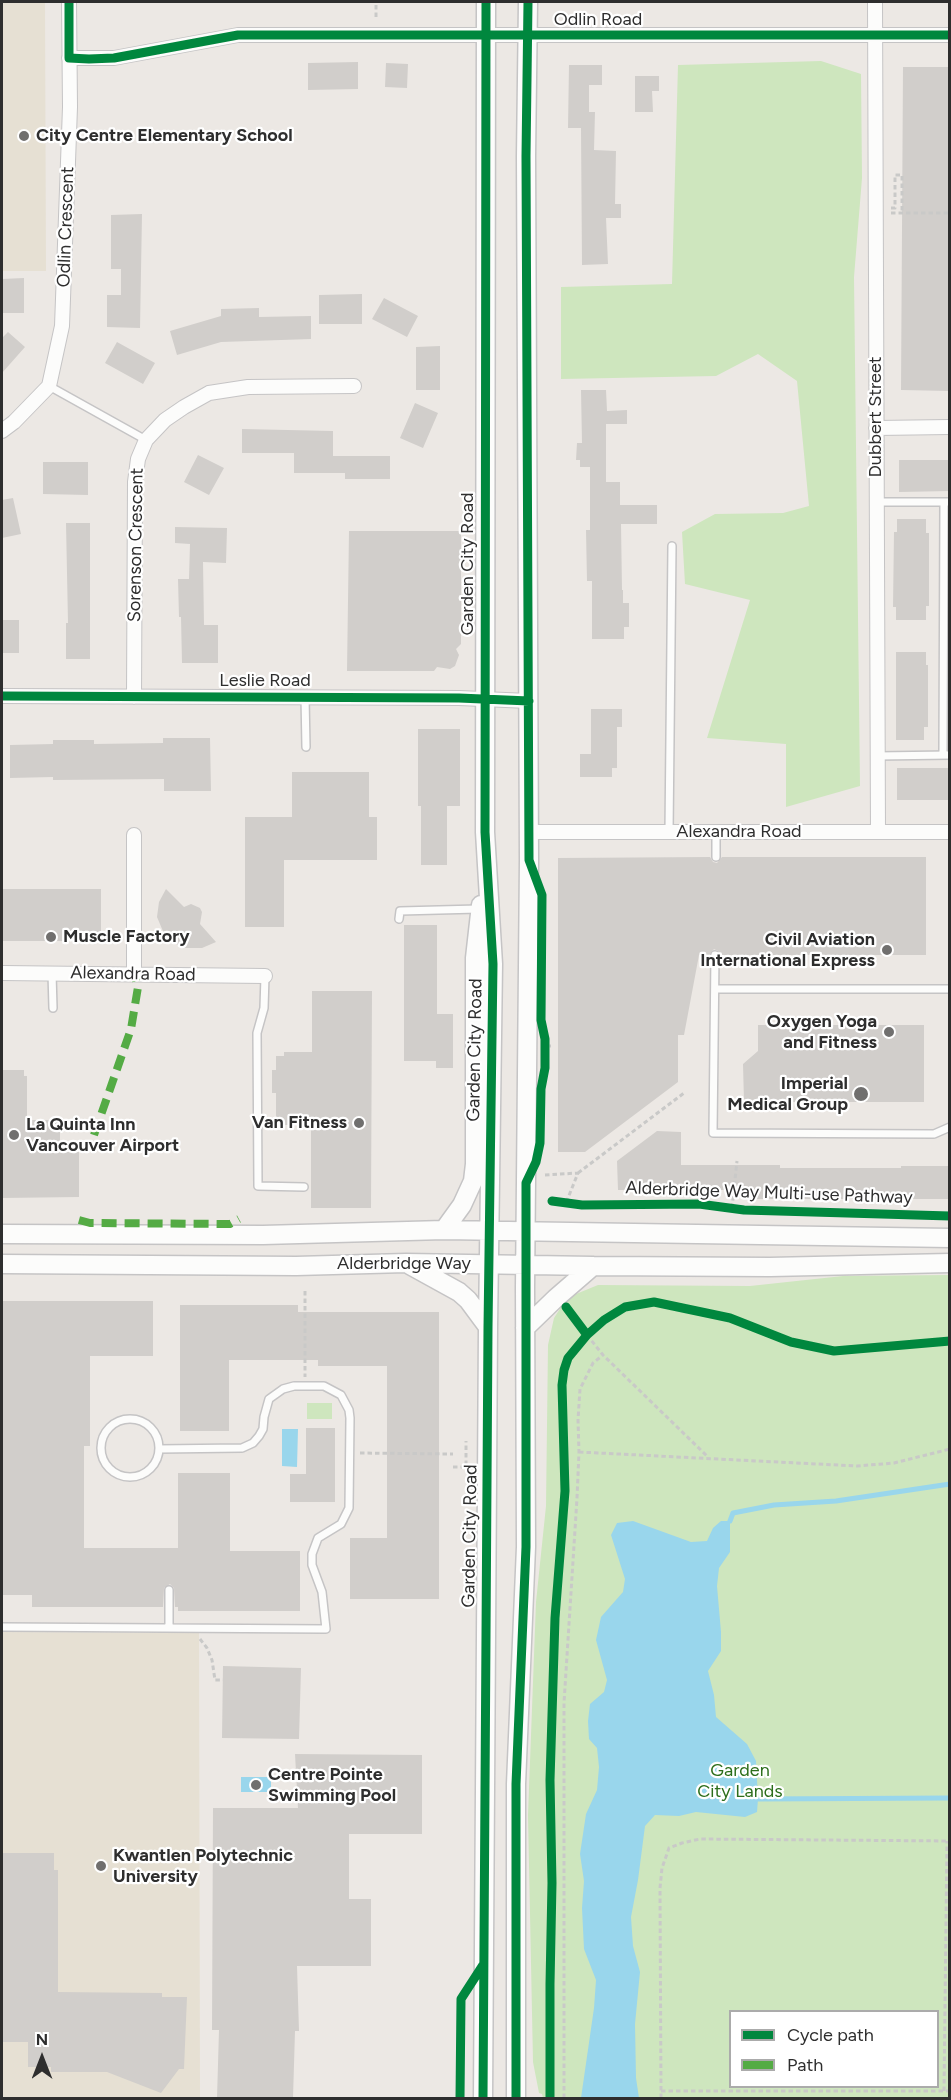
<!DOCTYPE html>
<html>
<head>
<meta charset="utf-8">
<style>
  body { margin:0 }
  #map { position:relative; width:951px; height:2100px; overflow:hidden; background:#ece8e4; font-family:Figtree,sans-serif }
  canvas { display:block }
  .frame { position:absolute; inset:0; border:3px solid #2e2e2e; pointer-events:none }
  .legend { position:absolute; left:729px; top:2010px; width:210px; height:78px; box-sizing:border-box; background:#fff; border:2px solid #ababab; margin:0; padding:8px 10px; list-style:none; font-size:18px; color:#2e2e2e }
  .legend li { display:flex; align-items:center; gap:12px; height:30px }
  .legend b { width:30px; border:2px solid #ababab }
  .north { position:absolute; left:12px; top:2028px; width:60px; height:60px; -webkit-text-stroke:4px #fff; paint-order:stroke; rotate:0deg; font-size:16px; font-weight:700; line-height:24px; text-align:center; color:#2e2e2e }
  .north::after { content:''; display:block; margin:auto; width:21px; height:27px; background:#2e2e2e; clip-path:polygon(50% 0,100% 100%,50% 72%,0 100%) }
</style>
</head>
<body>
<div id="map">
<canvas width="951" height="2100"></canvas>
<div class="frame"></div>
<ul class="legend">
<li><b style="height:8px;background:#00873e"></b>Cycle path</li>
<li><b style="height:8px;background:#54ab44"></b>Path</li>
</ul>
<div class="north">N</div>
</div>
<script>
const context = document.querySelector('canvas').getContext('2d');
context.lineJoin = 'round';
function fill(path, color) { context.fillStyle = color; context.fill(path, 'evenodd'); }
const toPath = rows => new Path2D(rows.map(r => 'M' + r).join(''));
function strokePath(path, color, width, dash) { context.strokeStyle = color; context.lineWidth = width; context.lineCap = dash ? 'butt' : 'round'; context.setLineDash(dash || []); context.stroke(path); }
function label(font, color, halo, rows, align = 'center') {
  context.font = font + ' Figtree,sans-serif'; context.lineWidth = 4.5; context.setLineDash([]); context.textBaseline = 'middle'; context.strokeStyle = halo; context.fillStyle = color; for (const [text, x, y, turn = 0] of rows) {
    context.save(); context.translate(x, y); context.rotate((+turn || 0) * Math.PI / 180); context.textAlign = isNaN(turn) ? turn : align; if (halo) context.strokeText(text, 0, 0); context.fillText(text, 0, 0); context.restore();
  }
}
fill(toPath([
  [2,2,45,2,46,271,2,271],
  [2,1632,199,1633,200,2098,2,2098]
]), '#e6e0d3');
fill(toPath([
  [821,61,861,74,862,178,854,277,860,786,786,807,786,744,707,738,750,600,685,584,682,532,715,514,783,513,809,506,797,381,758,354,716,376,561,379,561,287,672,284,678,65],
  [949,1275,949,2098,543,2098,542,2094,539,2093,533,2062,528,1815,536,1602,546,1506,548,1345,554,1318,563,1304,576,1294,598,1285,750,1286,843,1276],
  [730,2012,938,2012,938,2086,730,2086],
  [307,1403,332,1403,332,1419,307,1419]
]), '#cee6be');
fill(toPath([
  [282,1429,298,1429,297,1467,282,1466],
  [633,1521,691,1542,707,1541,713,1528,721,1521,730,1521,730,1552,719,1568,717,1586,721,1632,721,1651,708,1671,714,1695,716,1717,747,1744,756,1761,758,1799,757,1812,745,1817,696,1812,679,1816,655,1815,645,1826,638,1880,631,1917,633,1946,640,1972,635,2024,636,2078,639,2098,581,2098,594,2008,596,1980,584,1949,582,1908,584,1881,580,1854,586,1814,597,1790,599,1767,597,1748,589,1739,588,1721,590,1704,604,1692,607,1680,596,1640,601,1617,623,1592,625,1579,611,1535,617,1523],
  [241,1777,271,1777,271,1792,241,1792]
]), '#99d6ec');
strokePath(toPath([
  [730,1521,733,1513,774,1505,836,1501,950,1484],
  [758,1799,950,1798]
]), '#99d6ec', 5);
fill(toPath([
  [358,62,358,89,308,90,308,63],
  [386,63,408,64,407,88,385,87],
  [569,65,602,65,602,85,589,85,589,112,595,112,594,150,616,151,615,204,621,204,621,218,606,218,608,264,582,265,581,128,568,128],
  [903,67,950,67,950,391,901,390],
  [635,76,659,76,659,91,652,91,653,112,635,112],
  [142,214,140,328,107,327,107,295,121,295,121,269,111,269,111,215],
  [24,278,24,313,2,313,2,279],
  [362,294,362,324,319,324,319,295],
  [384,298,418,316,407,337,372,319],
  [259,308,259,317,311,316,311,339,221,342,177,355,170,331,221,316,221,309],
  [8,332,25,347,2,373,2,338],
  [117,342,155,363,143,384,105,363],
  [440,346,440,390,416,390,416,347],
  [581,390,606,390,607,411,627,410,627,424,606,424,606,482,620,482,620,505,657,505,657,524,621,524,622,590,623,590,623,603,629,603,629,627,624,627,624,639,592,639,592,581,587,581,586,530,590,530,590,467,580,467,580,460,576,460,577,443,582,443],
  [415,403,438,413,423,448,400,438],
  [242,429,333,431,333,456,390,456,390,479,345,479,345,473,294,473,294,453,242,453],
  [198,455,224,468,209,495,184,482],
  [899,460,950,460,950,491,899,492],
  [43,462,88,462,88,495,43,494],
  [13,498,21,534,2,538,2,500],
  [897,519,926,519,926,533,929,533,929,606,926,606,926,620,896,620,896,607,893,607,894,532,897,532],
  [66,523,90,523,90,659,66,659,66,623,68,623],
  [175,527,227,528,226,563,203,562,204,625,218,625,218,663,182,663,181,617,179,617,178,579,189,579,190,544,175,543],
  [349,531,461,531,461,644,456,649,459,655,455,666,450,669,437,667,434,671,347,671],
  [2,620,19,620,19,653,2,653],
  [896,652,926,652,926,665,928,665,928,727,924,727,924,740,896,740],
  [591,709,622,709,622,727,617,727,617,768,612,768,612,777,580,777,580,754,591,754],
  [418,729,460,729,460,806,447,806,447,865,421,865,421,806,418,806],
  [163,738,210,738,211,791,164,791,164,779,53,780,53,777,10,778,10,745,53,744,53,740,94,740,94,744,163,743],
  [897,768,950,768,950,800,897,800],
  [292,772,369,772,369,817,377,817,377,860,284,860,284,927,245,927,245,817,292,817],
  [710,857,713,862,717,863,722,857,926,857,926,955,721,955,718,951,714,949,709,955,699,955,684,1035,678,1035,678,1082,585,1152,558,1152,558,858],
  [2,889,101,889,101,935,97,935,97,941,2,941],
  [166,889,184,907,191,904,200,908,202,912,200,924,216,942,202,948,186,948,174,943,165,936,157,917,159,902],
  [404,925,437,925,437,1014,453,1014,453,1068,436,1068,436,1061,404,1061],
  [312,991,372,991,371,1208,311,1208,311,1125,276,1125,276,1093,272,1093,272,1070,276,1070,276,1056,284,1056,284,1052,312,1052],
  [758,1025,924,1025,924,1102,744,1102,743,1064,758,1051],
  [2,1070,24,1070,24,1076,27,1076,27,1120,60,1120,60,1152,79,1152,79,1197,2,1198],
  [657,1131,681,1132,681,1165,780,1165,780,1168,901,1168,901,1166,950,1166,950,1199,745,1199,745,1190,618,1190,617,1161],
  [2,1301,153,1301,153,1356,90,1356,90,1446,84,1446,84,1548,178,1548,178,1473,230,1473,230,1551,300,1551,300,1611,178,1611,178,1607,175,1607,174,1588,170,1584,164,1588,163,1607,32,1607,32,1595,2,1595],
  [180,1305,298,1305,298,1312,439,1312,439,1599,350,1599,350,1538,387,1538,387,1366,318,1366,318,1360,229,1360,229,1431,180,1431],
  [306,1428,335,1428,335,1502,290,1502,290,1474,306,1474],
  [223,1666,301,1668,299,1739,222,1738],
  [295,1754,422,1755,422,1834,349,1834,349,1899,371,1899,371,1966,297,1966,299,2031,295,2031,293,2098,217,2098,219,2030,212,2030,213,1808,298,1808],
  [2,1853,54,1853,54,1870,58,1870,58,1992,162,1993,162,1997,187,1997,184,2069,179,2069,161,2093,107,2072,51,2072,51,2067,28,2067,28,2042,2,2042]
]), '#d1cecb');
const lane = toPath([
  [49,386,146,440],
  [877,502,950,502],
  [305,697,306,747],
  [943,755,944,502],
  [877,756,950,755],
  [669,832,672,546],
  [716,832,716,857],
  [399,919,400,911,478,909],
  [715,955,713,1133,934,1134,950,1127],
  [52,973,53,1008],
  [265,976,264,1008,257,1033,258,1186,304,1187],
  [715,989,950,989],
  '101 1448a29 29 0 1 1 58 0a29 29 0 1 1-58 0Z',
  [169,1590,169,1628],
  [2,1627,326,1629,322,1592,312,1565,312,1554,318,1538,341,1524,349,1508,350,1418,349,1410,341,1395,324,1386,294,1386,283,1389,269,1399,264,1417,263,1429,259,1436,253,1443,242,1448,159,1449]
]);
const street = toPath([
  [875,2,878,832],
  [69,58,114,58,238,35,950,35],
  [876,428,950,427],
  [2,431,14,422,49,386,62,326,70,107,69,2],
  [2,696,459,698,529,701],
  [134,697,135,482,138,459,146,440,165,420,184,407,209,393,248,387,354,386],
  [529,832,950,832],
  [134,835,134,974],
  [2,973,265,976]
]);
const secondary = toPath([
  [444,1230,462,1205,473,1181,475,1164,475,958,481,905],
  [2,1234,263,1235,444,1230,950,1238],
  [2,1264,296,1266,406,1263,593,1266,770,1267,950,1263],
  [410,1265,459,1292,468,1300,488,1327],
  [525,1328,556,1298,593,1266],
  [483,2098,488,1327,493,964,485,832,486,2],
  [516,2098,516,1784,526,1547,525,1287,529,860,526,156,528,2]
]);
strokePath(lane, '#c5c4c5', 10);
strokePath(street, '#c5c4c5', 16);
strokePath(secondary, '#c5c4c5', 21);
strokePath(toPath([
  [376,17,376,2],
  [891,208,895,208,895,175,902,175,902,213],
  [891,213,950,213],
  [251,684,256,675],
  [542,1046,551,1046],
  [578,1173,684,1093],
  [545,1175,578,1173,566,1203],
  [732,1208,737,1161],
  [305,1291,305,1377],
  [587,1335,603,1355,708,1457],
  [579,1452,857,1466,894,1463,950,1449],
  [360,1453,453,1454],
  [453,1467,466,1467,466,1441],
  [200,1639,207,1648,212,1660,215,1680,223,1680],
  [661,2091,950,2091],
  [944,2091,947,1841],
  [564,2098,564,1703,577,1498,579,1452,578,1420,580,1389,593,1363,603,1355],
  [661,2098,660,1888,662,1868,669,1848,682,1843,700,1839,950,1841]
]), '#c9c9c8', 3, [4.5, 3]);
strokePath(lane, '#fcfcfb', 7);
strokePath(street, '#fcfcfb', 14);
strokePath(secondary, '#fcfcfb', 18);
strokePath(toPath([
  [94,1135,131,1029,138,987,134,974],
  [79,1220,90,1223,230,1224,239,1219]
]), '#54ab44', 8, [15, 8]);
strokePath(toPath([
  [69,2,69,58,89,59,114,58,238,35,950,35],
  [2,696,459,698,529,701],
  [552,1201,582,1205,699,1204,744,1210,950,1216],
  [587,1335,604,1320,625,1307,654,1302,730,1318,791,1342,834,1351,950,1341],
  [460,2098,461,1999,483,1965],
  [483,2098,488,1327,493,964,485,832,486,2],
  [516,2098,516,1784,526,1547,526,1183,536,1162,540,1143,541,1089,545,1068,545,1039,541,1020,542,895,529,860,526,156,528,2],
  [550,2098,550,1984,552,1883,550,1780,555,1618,565,1491,562,1385,564,1370,568,1358,587,1335,566,1307]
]), '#00873e', 9);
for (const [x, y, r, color] of [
  [24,136,6,"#706f6e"],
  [51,937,6,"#706f6e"],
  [887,950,6,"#706f6e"],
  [889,1032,6,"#706f6e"],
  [861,1094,8,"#706f6e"],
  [359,1123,6,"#706f6e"],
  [14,1135,6,"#706f6e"],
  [256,1785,6,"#706f6e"],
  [101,1866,6,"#706f6e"]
]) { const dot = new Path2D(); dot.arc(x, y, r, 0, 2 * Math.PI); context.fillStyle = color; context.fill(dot); strokePath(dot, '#fff', 2); }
label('18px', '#2e2e2e', '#fff', [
  ["Odlin Road",598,20],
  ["Odlin Crescent",66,227,-88],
  ["Dubbert Street",876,417,-90],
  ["Sorenson Crescent",136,545,-89],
  ["Garden City Road",468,564,-90],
  ["Leslie Road",265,681],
  ["Alexandra Road",739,832],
  ["Alexandra Road",133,974,1],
  ["Garden City Road",475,1050,-89],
  ["Alderbridge Way Multi-use Pathway",769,1193,2],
  ["Alderbridge Way",404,1264],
  ["Garden City Road",470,1536,-89]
]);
label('bold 18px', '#2e2e2e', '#fff', [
  ["City Centre Elementary School",36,136],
  ["Muscle Factory",63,937],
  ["Civil Aviation",875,940,"right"],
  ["International Express",875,961,"right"],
  ["Oxygen Yoga",877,1022,"right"],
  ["and Fitness",877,1043,"right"],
  ["Imperial",848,1084,"right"],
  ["Medical Group",848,1105,"right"],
  ["Van Fitness",347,1123,"right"],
  ["La Quinta Inn",26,1125],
  ["Vancouver Airport",26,1146],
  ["Centre Pointe",268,1775],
  ["Swimming Pool",268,1796],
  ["Kwantlen Polytechnic",113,1856],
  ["University",113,1877]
], 'left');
label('18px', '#2c6e1b', '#fff', [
  ["Garden",740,1771],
  ["City Lands",740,1792]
]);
</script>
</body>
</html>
